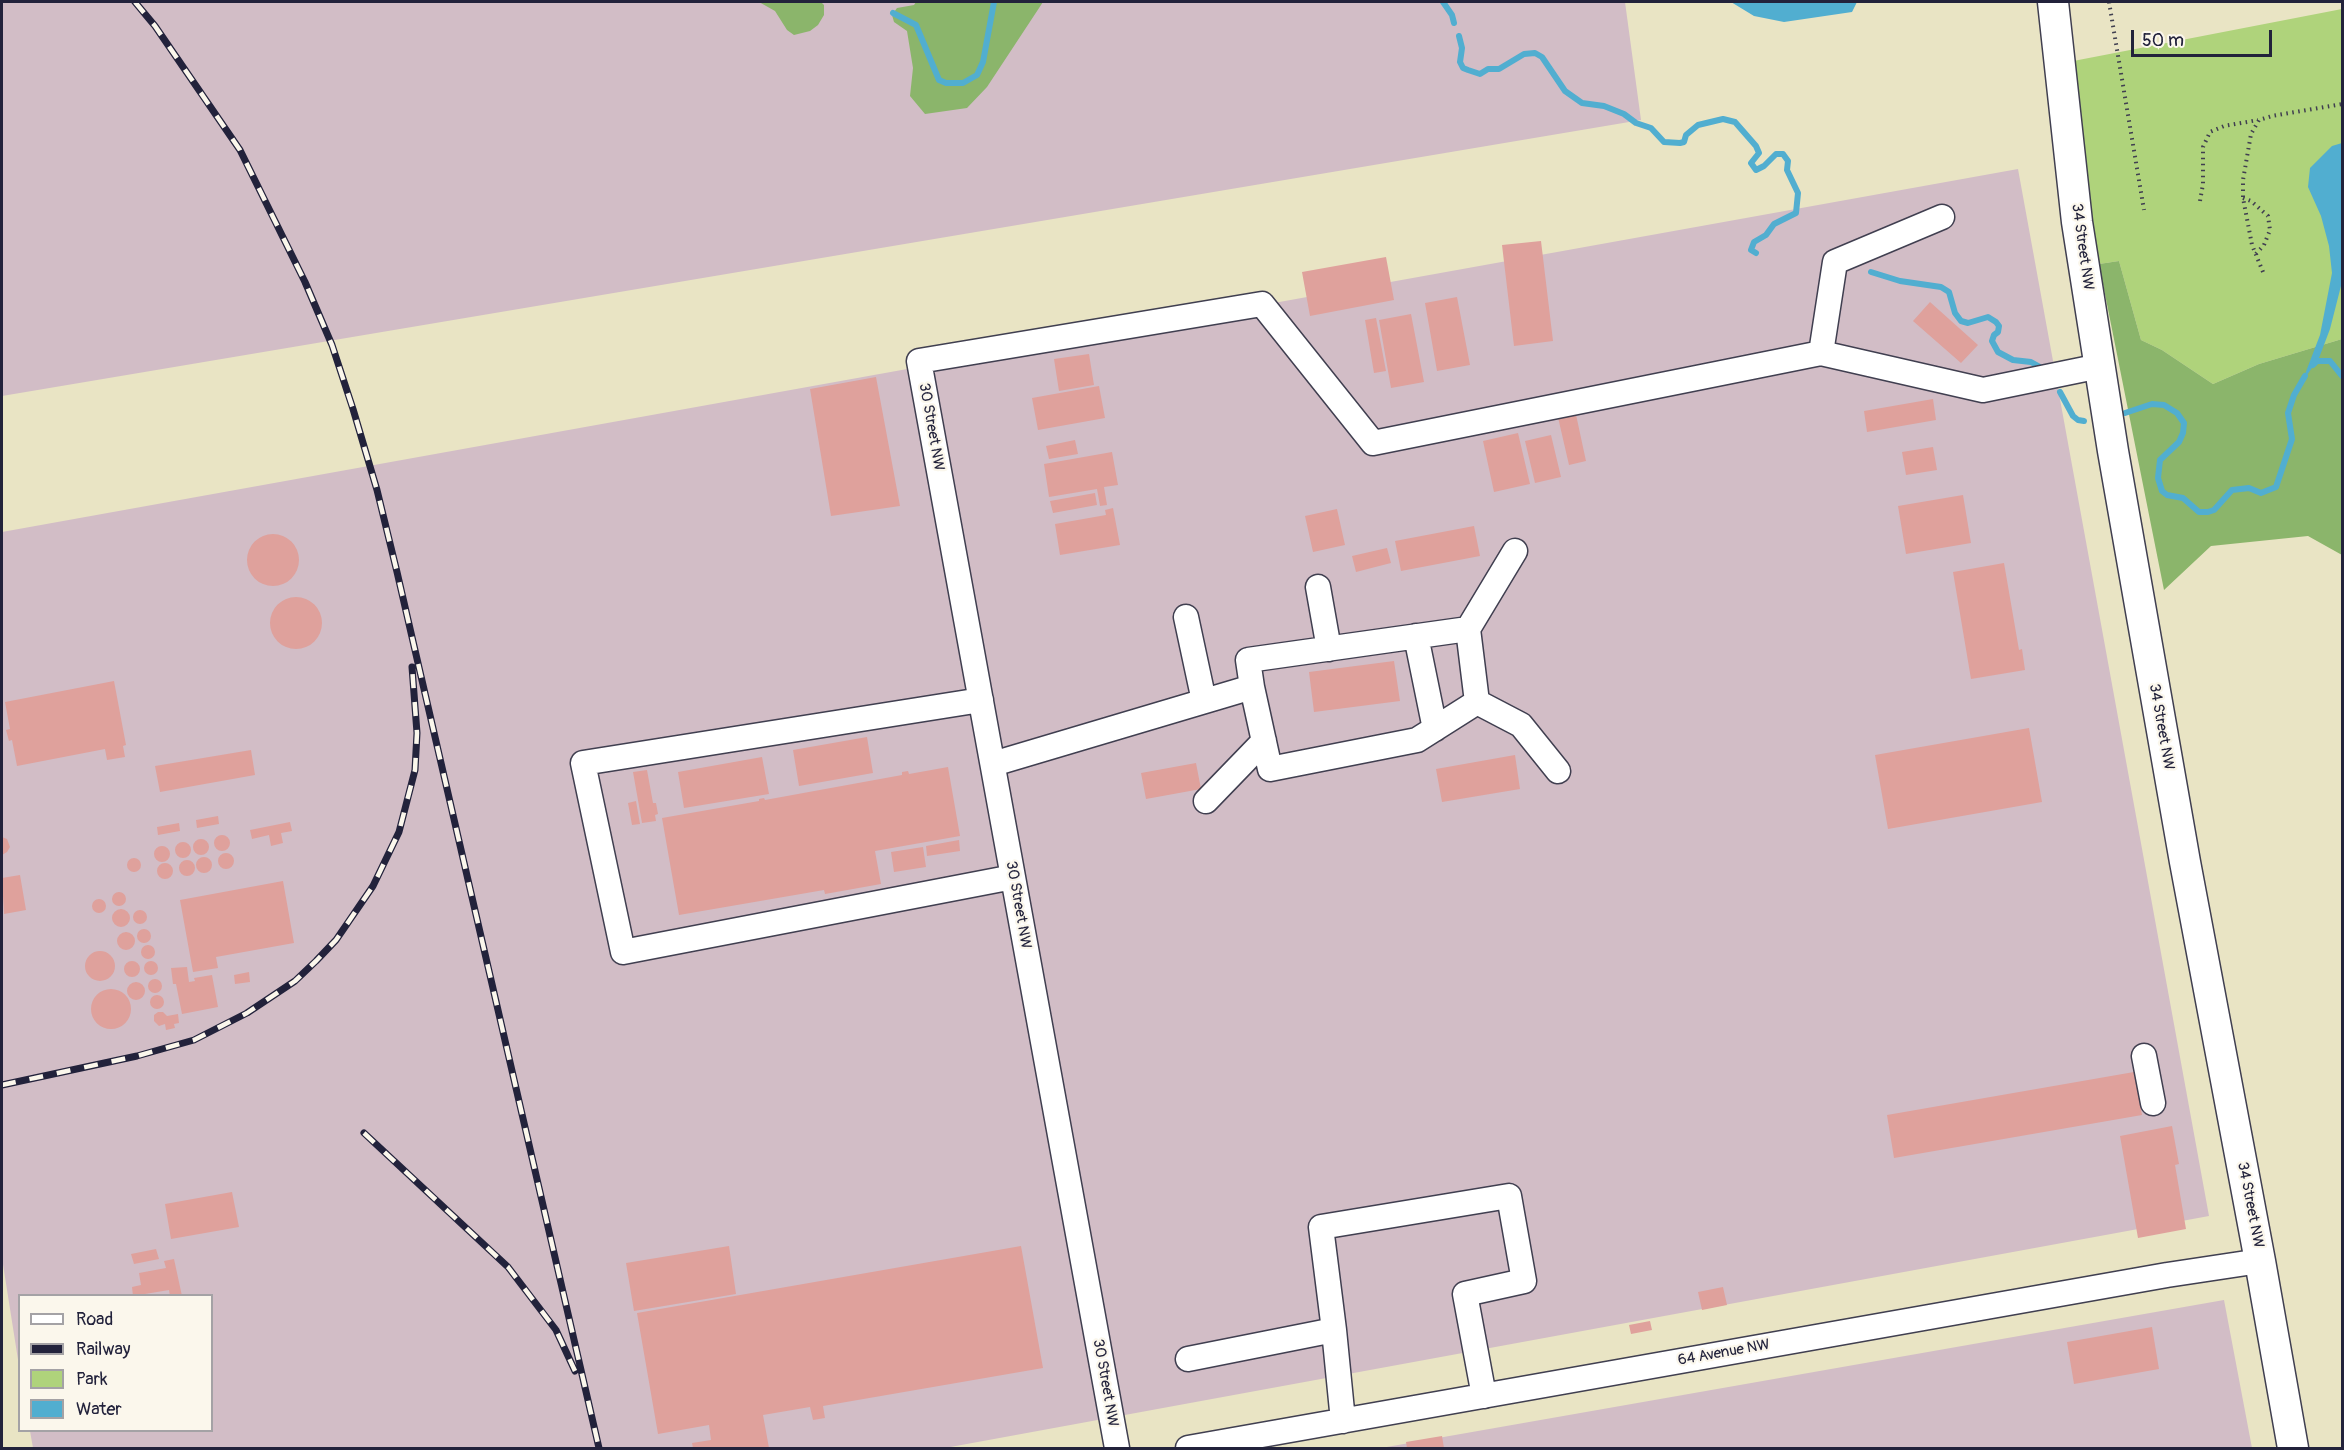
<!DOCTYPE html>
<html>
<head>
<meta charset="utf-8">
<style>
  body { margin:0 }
  #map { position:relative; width:2344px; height:1450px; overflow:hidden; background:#e9e4c4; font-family:Pangolin,sans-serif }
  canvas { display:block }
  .frame { position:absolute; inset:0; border:3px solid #22223b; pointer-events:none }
  .legend { position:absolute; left:18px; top:1294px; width:195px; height:138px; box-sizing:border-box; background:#fbf7ec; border:2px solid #a4a2a5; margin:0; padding:8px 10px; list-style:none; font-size:18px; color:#22223b }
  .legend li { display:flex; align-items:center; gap:12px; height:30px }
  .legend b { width:30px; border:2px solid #a4a2a5 }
  .scale { position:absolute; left:2131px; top:30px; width:141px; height:27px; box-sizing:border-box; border:3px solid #22223b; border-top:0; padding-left:8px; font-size:18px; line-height:21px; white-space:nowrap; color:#22223b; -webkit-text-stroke:4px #fbf7ec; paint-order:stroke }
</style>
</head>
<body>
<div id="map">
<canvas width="2344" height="1450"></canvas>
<div class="frame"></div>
<ul class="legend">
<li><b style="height:8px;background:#fff"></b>Road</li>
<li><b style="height:8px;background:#22223b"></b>Railway</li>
<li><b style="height:16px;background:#afd37b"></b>Park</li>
<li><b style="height:16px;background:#51aed0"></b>Water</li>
</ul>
<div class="scale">50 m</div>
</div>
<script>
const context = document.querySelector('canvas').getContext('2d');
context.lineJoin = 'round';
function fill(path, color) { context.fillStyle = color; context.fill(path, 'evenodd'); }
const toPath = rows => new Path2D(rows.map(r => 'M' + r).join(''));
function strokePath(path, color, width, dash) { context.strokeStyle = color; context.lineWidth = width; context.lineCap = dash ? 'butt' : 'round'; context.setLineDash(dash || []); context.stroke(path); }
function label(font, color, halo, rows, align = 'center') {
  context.font = font + ' Pangolin,sans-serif'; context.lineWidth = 4.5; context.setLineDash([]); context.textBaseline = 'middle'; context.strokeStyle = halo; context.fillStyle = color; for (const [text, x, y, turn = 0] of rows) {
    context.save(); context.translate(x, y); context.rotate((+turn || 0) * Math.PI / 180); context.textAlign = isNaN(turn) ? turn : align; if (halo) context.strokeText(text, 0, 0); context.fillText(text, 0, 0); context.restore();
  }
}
fill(toPath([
  [2,2,1625,2,1641,120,2,396],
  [2018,169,2209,1216,945,1448,33,1448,30,1431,212,1430,212,1296,20,1296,19,1366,2,1258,2,532],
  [2224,1300,2252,1448,1381,1448]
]), '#d2bdc6');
fill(toPath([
  [2342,9,2342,339,2259,364,2213,384,2162,350,2141,340,2119,261,2099,264,2063,63]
]), '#afd37b');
fill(toPath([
  [759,2,821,2,824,5,824,15,818,25,810,31,794,35,787,30,775,11],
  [916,2,1043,2,987,87,967,108,925,114,910,96,913,68,907,31,894,22,892,15,897,8,914,5],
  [2119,261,2141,340,2162,350,2213,384,2259,364,2342,339,2342,555,2308,536,2211,546,2164,590,2099,264]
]), '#8bb56b');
fill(toPath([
  [1731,2,1857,2,1852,12,1784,22,1754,16],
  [2342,143,2342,282,2330,329,2319,358,2302,382,2320,335,2332,273,2329,246,2321,216,2308,187,2310,168,2332,146]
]), '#51aed0');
strokePath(toPath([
  [1443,2,1452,15,1454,23],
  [893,13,916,25,939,80,946,83,963,83,977,75,983,62,994,2],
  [1459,36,1462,48,1460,62,1463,68,1468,70,1480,74,1488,69,1499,69,1524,54,1535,53,1542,57,1565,91,1582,103,1604,106,1624,114,1636,123,1651,128,1664,142,1680,143,1684,142,1686,135,1698,125,1723,119,1735,122,1756,146,1759,153,1751,163,1756,170,1764,166,1776,154,1783,154,1788,161,1787,170,1798,193,1796,213,1774,224,1766,235,1754,242,1751,250,1756,253],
  [1871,272,1900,281,1941,287,1949,292,1955,313,1961,321,1968,323,1988,317,1996,322,1999,326,1998,332,1994,335,1992,341,1998,352,2013,360,2031,362,2040,367],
  [2313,365,2317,361,2330,361,2342,376],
  [2060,392,2073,416,2078,420,2084,421],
  [2125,413,2152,404,2164,405,2177,413,2184,423,2183,433,2179,442,2160,460,2158,478,2162,491,2167,495,2183,498,2199,512,2208,512,2214,510,2232,490,2249,488,2261,493,2276,487,2292,439,2288,413,2294,395,2305,376]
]), '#51aed0', 6);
fill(toPath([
  [1541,241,1553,341,1514,346,1502,245],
  [1386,257,1394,300,1310,316,1302,272],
  [1457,297,1470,365,1437,371,1425,303],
  [1930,302,1978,345,1961,363,1913,321],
  [1411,314,1424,382,1391,388,1379,320],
  [1376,318,1386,371,1374,373,1365,320],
  [1089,354,1094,385,1059,391,1054,359],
  [876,377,900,506,831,516,810,389],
  [1099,386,1105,418,1038,430,1032,398],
  [1933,399,1936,420,1867,432,1864,411],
  [1575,410,1586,461,1569,465,1557,413],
  [1518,433,1530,484,1494,492,1483,441],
  [1551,435,1561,477,1535,483,1525,441],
  [1075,440,1078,454,1049,459,1046,446],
  [1933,447,1937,470,1906,475,1902,452],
  [1112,452,1118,485,1104,487,1107,505,1100,506,1097,489,1049,497,1044,464],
  [1095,493,1097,505,1053,513,1050,501],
  [1963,495,1971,543,1906,554,1898,506],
  [1113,508,1120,545,1060,555,1055,524,1106,515,1105,510],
  [1337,509,1345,545,1313,552,1305,516],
  [1474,526,1480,556,1401,571,1395,541],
  '247 560a26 26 0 1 1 52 0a26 26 0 1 1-52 0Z',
  [1387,548,1391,563,1356,572,1352,556],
  [2004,563,2019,650,2022,649,2025,670,1971,679,1953,572],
  '270 623a26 26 0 1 1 52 0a26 26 0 1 1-52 0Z',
  [1394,661,1400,701,1314,712,1309,672],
  [114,681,126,745,123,746,125,757,107,760,105,749,17,766,12,740,9,741,6,730,10,729,5,702],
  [2029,728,2042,802,1888,829,1875,755],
  [867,737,873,773,799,786,793,750],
  [251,750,255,775,160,792,155,766],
  [1515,755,1520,789,1442,802,1436,769],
  [762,757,769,794,684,808,678,772],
  [1196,763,1201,789,1146,799,1141,773],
  [948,767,960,836,875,851,881,884,825,894,824,890,679,915,662,818,759,801,759,799,764,798,765,800,902,775,902,772,908,771,909,774],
  [647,770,653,803,656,803,658,814,655,815,656,821,642,823,633,772],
  [636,801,640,824,632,825,628,803],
  [218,816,219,824,197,828,196,820],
  [290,822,292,831,281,833,283,843,271,846,269,835,252,839,250,830],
  [179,823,180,831,158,835,157,827],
  '214 843a8 8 0 1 1 16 0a8 8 0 1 1-16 0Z',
  [2,837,7,839,10,847,7,852,2,855],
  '193 847a8 8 0 1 1 16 0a8 8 0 1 1-16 0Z',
  [959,840,960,851,927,856,926,846],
  '175 850a8 8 0 1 1 16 0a8 8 0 1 1-16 0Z',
  '154 854a8 8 0 1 1 16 0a8 8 0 1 1-16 0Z',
  [923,847,926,867,894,872,891,852],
  '218 861a8 8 0 1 1 16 0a8 8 0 1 1-16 0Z',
  '196 865a8 8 0 1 1 16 0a8 8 0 1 1-16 0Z',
  '127 865a7 7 0 1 1 14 0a7 7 0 1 1-14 0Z',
  '179 868a8 8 0 1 1 16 0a8 8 0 1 1-16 0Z',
  '157 871a8 8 0 1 1 16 0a8 8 0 1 1-16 0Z',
  [20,875,26,910,4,914,2,878],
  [283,881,294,943,216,957,218,968,193,972,180,900],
  '112 899a7 7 0 1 1 14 0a7 7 0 1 1-14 0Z',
  '92 906a7 7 0 1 1 14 0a7 7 0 1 1-14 0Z',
  '112 918a9 9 0 1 1 18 0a9 9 0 1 1-18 0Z',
  '133 917a7 7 0 1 1 14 0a7 7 0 1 1-14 0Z',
  '137 936a7 7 0 1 1 14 0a7 7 0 1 1-14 0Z',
  '117 941a9 9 0 1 1 18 0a9 9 0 1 1-18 0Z',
  '141 952a7 7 0 1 1 14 0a7 7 0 1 1-14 0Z',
  '85 966a15 15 0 1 1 30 0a15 15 0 1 1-30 0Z',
  '124 969a8 8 0 1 1 16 0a8 8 0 1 1-16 0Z',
  '144 968a7 7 0 1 1 14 0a7 7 0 1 1-14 0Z',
  [187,967,189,982,195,981,194,978,212,975,218,1007,182,1014,176,984,173,984,171,968],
  [249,972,250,982,235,984,234,975],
  '148 986a7 7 0 1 1 14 0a7 7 0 1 1-14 0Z',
  '127 991a9 9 0 1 1 18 0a9 9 0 1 1-18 0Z',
  '91 1009a20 20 0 1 1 40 0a20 20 0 1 1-40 0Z',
  '150 1002a7 7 0 1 1 14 0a7 7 0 1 1-14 0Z',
  [158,1012,163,1012,167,1016,178,1014,179,1023,174,1024,175,1028,166,1030,165,1024,159,1026,154,1021,154,1015],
  [2134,1072,2142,1115,1894,1158,1887,1115],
  [2172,1126,2179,1164,2175,1165,2186,1229,2138,1238,2120,1136],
  [232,1192,239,1227,171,1239,165,1204],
  [729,1246,736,1294,634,1311,626,1263],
  [1021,1246,1043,1368,823,1406,825,1418,813,1420,810,1407,763,1415,769,1448,693,1448,692,1443,711,1440,709,1425,658,1434,637,1313],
  [156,1249,159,1259,134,1264,131,1254],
  [174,1259,182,1296,170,1296,169,1290,133,1296,132,1287,141,1285,139,1273,166,1268,164,1261],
  [1723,1287,1727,1305,1702,1310,1698,1292],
  [1650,1321,1652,1330,1631,1334,1629,1325],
  [2152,1327,2159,1369,2074,1384,2067,1342],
  [1442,1436,1444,1448,1407,1448,1406,1442]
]), '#dfa19c');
const minor = toPath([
  [1942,217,1835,262,1821,353,1983,390,2100,366],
  [1318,587,1329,649],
  [1186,617,1204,701],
  [1416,636,1435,729],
  [1252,687,1248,660,1468,629],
  [981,700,583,763,623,952,1013,877],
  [1477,702,1468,629,1515,551],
  [993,764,1252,687,1270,769,1417,740,1477,702,1521,725,1558,771],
  [1206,801,1264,741],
  [2144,1056,2153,1103],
  [1334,1330,1343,1421],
  [1188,1359,1334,1330,1321,1227,1509,1196,1524,1281,1465,1294,1484,1396],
  [1117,1448,919,361,1262,304,1373,443,1821,353],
  [1188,1448,2167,1275,2260,1261]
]);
const major = toPath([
  [2053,2,2077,222,2113,451,2185,862,2260,1261,2293,1448]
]);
strokePath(minor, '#403f50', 27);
strokePath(major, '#403f50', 33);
strokePath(toPath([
  [2109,2,2144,210],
  [2243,198,2251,201,2268,216,2270,230,2264,245,2255,255],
  [2200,201,2203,184,2203,147,2210,132,2224,126,2258,120],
  [2263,272,2252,245,2243,198,2243,180,2251,134,2259,120,2272,116,2342,104]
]), '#403f50', 4, [1.5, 4.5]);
strokePath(minor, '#fff', 24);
strokePath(major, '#fff', 30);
const rail = toPath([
  [135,2,155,26,240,150,305,282,332,345,353,409,377,490,397,572,599,1448],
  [2,1085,137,1056,194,1040,247,1013,295,981,316,961,336,940,373,886,399,832,415,770,417,733,412,667],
  [364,1133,508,1267,556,1330,575,1371]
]);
strokePath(rail, '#22223b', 7);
strokePath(rail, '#fbf7ec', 4.5, [14]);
label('15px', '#22223b', '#fbf7ec', [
  ["34 Street NW",2082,247,82],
  ["30 Street NW",931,427,80],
  ["34 Street NW",2161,727,80],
  ["30 Street NW",1018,905,80],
  ["34 Street NW",2250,1205,79],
  ["64 Avenue NW",1724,1353,-10],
  ["30 Street NW",1105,1383,80]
]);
</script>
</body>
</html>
